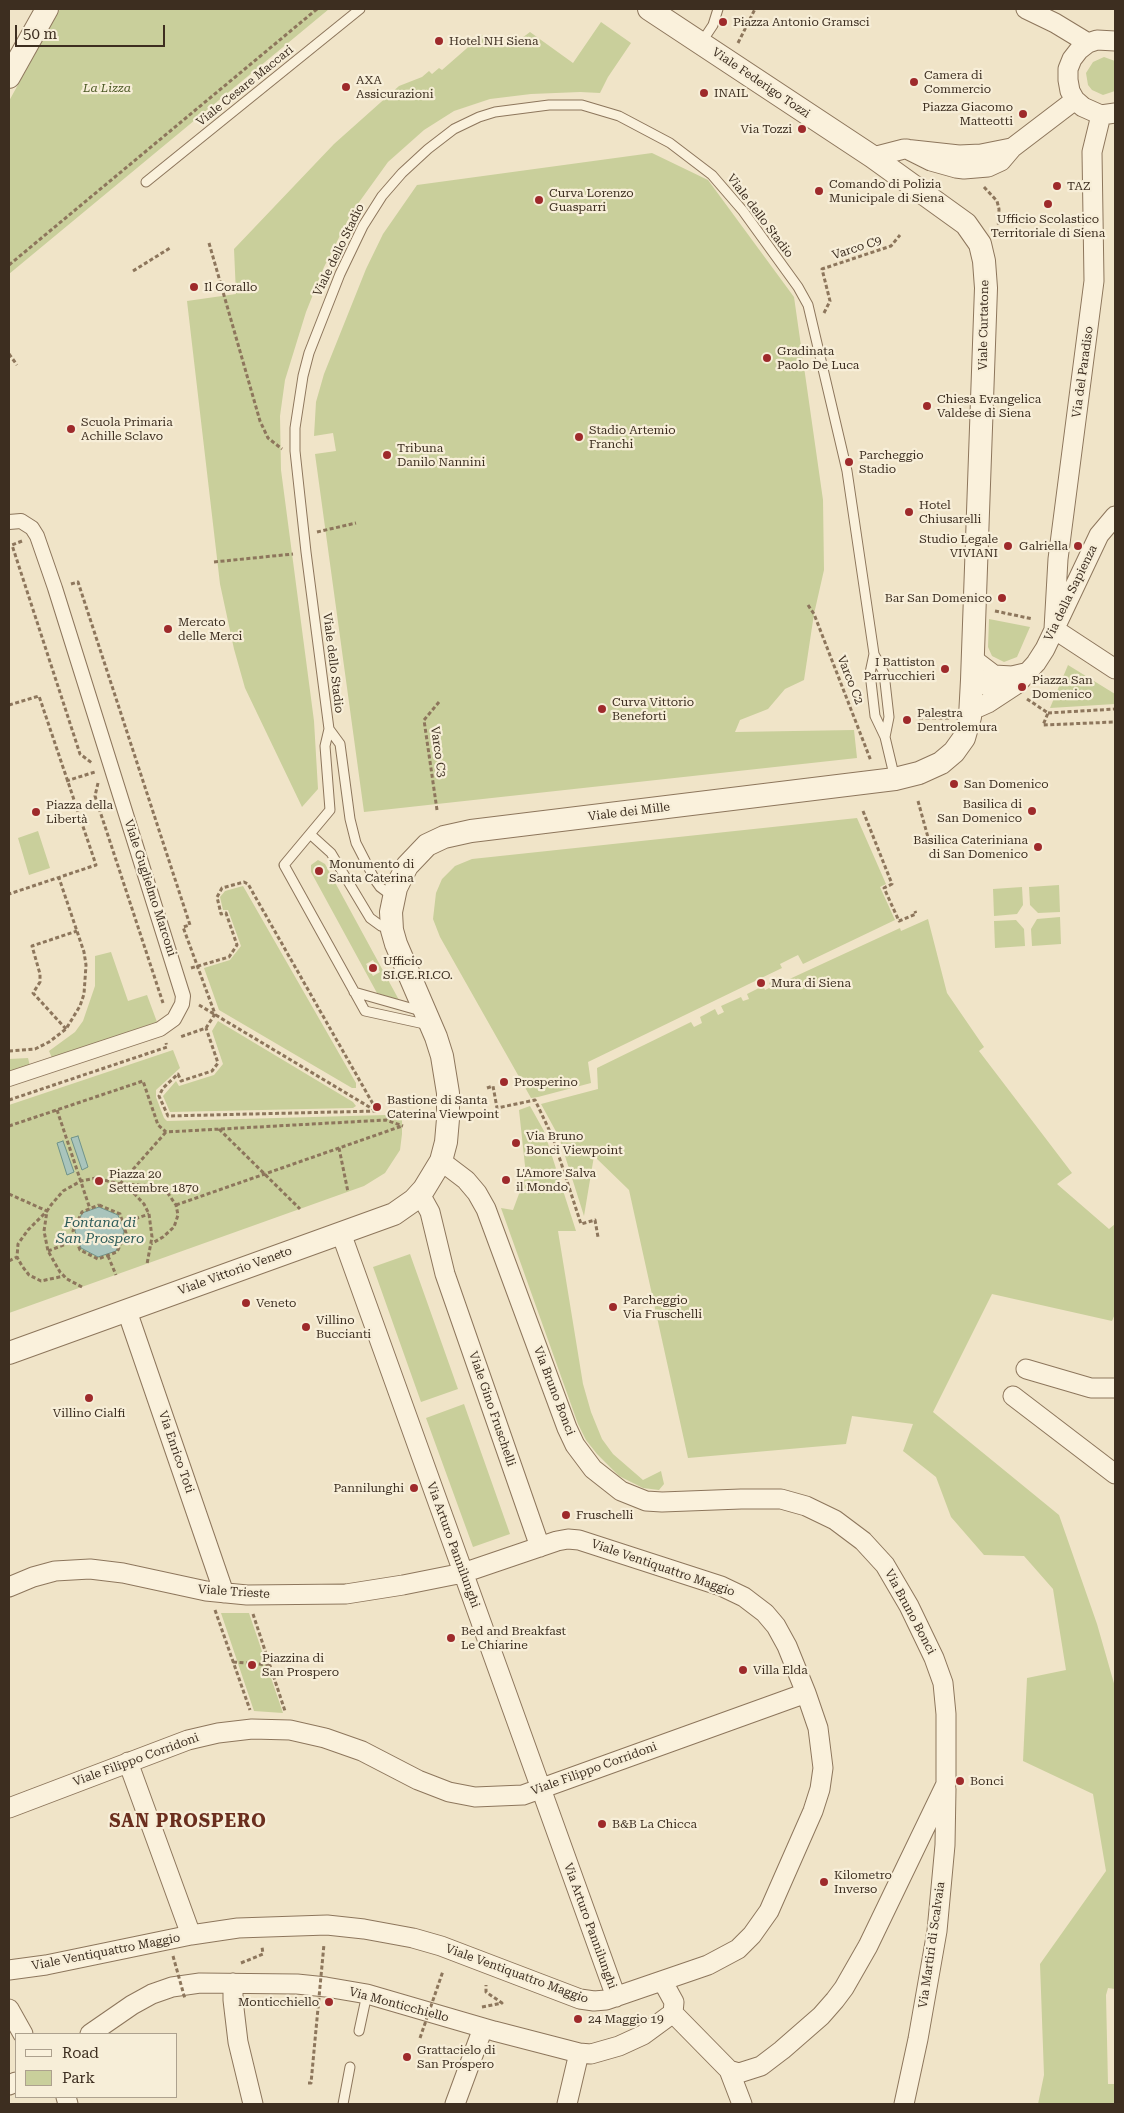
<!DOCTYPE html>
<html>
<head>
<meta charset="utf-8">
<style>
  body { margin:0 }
  #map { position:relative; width:1124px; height:2113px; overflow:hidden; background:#f0e4c8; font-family:"Roboto Serif",serif }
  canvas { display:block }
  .frame { position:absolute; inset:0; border:10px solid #3d2e20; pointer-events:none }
  .legend { position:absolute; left:15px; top:2033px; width:162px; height:65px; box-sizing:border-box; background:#f7eed8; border:1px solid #ada18e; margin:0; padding:6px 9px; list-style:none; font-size:15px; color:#3d2e20 }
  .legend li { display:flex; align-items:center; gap:10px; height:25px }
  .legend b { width:25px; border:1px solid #ada18e }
  .scale { position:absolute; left:15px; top:25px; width:150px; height:22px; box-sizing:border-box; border:2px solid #3d2e20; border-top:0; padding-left:6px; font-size:15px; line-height:18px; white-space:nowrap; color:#3d2e20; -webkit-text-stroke:4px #f7eed8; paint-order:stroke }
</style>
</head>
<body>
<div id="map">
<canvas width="1124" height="2113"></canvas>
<div class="frame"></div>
<ul class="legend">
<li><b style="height:6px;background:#faf1dc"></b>Road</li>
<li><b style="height:14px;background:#c9cf9b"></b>Park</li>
</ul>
<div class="scale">50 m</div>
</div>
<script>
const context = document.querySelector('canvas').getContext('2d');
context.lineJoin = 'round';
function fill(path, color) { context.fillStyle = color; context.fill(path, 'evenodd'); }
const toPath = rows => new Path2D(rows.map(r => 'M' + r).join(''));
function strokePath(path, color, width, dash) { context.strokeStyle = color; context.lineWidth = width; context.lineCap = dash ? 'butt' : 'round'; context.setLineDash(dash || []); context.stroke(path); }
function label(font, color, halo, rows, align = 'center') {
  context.font = font + ' "Roboto Serif",serif'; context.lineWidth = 4.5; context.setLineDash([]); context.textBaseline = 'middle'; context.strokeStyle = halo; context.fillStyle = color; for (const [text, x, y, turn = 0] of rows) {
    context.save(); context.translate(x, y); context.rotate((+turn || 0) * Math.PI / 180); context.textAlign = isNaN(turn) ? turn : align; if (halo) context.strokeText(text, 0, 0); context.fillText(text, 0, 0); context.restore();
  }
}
fill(toPath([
  [60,9,329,9,9,274,9,101],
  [601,22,631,43,608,77,600,93,580,92,531,94,490,99,454,111,424,130,388,162,352,212,324,267,306,312,285,380,280,416,281,470,314,721,318,789,302,807,245,688,234,649,220,584,187,301,236,294,234,249,334,144,399,86,422,77,429,71,432,74,439,68,442,70,482,35,490,41,506,44,518,41,530,32,573,63],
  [1104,57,1115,61,1115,91,1103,95,1092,90,1088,85,1086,73,1093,62],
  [652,153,708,180,794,297,823,500,824,570,814,614,804,680,785,689,768,709,740,720,735,732,854,730,857,758,364,812,315,454,336,451,333,433,314,436,316,402,324,374,366,269,383,234,417,185],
  [989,619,1030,627,1017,657,1004,662,992,656,988,647],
  [1068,665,1115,694,1115,704,1050,708],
  [857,818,886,884,880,887,895,920,803,964,798,955,780,964,782,968,588,1062,591,1083,538,1097,531,1098,440,937,433,919,436,893,442,879,455,866,472,859],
  [38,831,50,868,29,875,18,838],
  [318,860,325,864,399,1000,377,993,311,872,311,865],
  [373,960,380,972,373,976,366,964],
  [1059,885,1060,912,1038,913,1030,905,1029,887],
  [243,886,356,1083,356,1088,352,1088,219,1010,204,968,230,960,241,946,228,910,223,910,220,897,225,891],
  [1022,887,1023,905,1017,914,994,916,993,889],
  [1060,917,1061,944,1032,946,1031,929,1037,919],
  [928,919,947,993,984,1047,979,1051,1072,1173,1057,1184,1109,1229,1115,1224,1115,1314,1112,1321,992,1294,933,1412,1059,1515,1097,1624,1115,1687,1115,1989,1108,1988,1106,1995,1108,2084,1115,2084,1115,2104,1038,2104,1044,2075,1040,1964,1106,1871,1093,1794,1023,1761,1027,1678,1066,1670,1053,1589,1024,1556,984,1555,951,1517,936,1477,903,1451,913,1424,852,1416,846,1444,688,1458,629,1190,594,1156,584,1216,559,1137,541,1104,598,1089,597,1068,691,1022,694,1027,702,1023,700,1017,715,1009,718,1015,724,1012,721,1006,741,997,743,1001,749,999,747,994,763,986,765,990,771,987,769,983,780,977,783,982,900,928,901,931],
  [1016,920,1024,929,1025,946,995,948,994,921],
  [111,952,128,1001,147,995,157,1022,52,1058,49,1051,75,1032,83,1021,95,986,95,956],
  [218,1021,353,1102,356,1106,353,1108,170,1112,163,1096,176,1081,179,1086,214,1075,223,1064,212,1031],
  [173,1050,180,1068,156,1090,156,1097,164,1118,167,1121,386,1115,402,1113,402,1134,400,1150,385,1173,364,1186,9,1313,9,1105],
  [28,1058,30,1066,9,1073,9,1059],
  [530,1106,544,1131,576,1231,558,1231,583,1384,591,1412,602,1439,613,1454,643,1480,661,1471,664,1484,659,1490,643,1488,619,1476,597,1454,586,1440,578,1424,501,1208,513,1210,526,1175,519,1110],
  [410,1254,458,1389,421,1402,373,1267],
  [464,1404,510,1534,473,1547,426,1418],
  [221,1613,249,1613,283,1713,254,1711]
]), '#c9cf9b');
const water = toPath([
  [78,1136,88,1167,82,1170,71,1138,78,1136],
  [63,1141,74,1172,67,1175,57,1143,63,1141],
  [99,1207,118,1215,124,1232,116,1251,98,1257,81,1248,75,1231,82,1213,99,1207]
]);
fill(water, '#a9c4bc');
strokePath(water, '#6f938a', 1);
const service = toPath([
  [701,43,713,25,718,9],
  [146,182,360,9],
  [874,654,870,673,875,716,885,737,895,779],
  [329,729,340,744,350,819,356,843,375,880,380,887,392,896],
  [310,834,331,853,370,918,381,926,392,930],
  [354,992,421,1011],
  [429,1025,365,1011,284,865,330,810,325,746,329,729,306,552,295,451,295,428,303,376,309,353,340,274,363,226,382,196,402,173,428,149,454,129,479,117,495,112,549,105,582,105,619,116,670,143,712,175,743,211,798,287,808,305,847,471,874,654,884,673,889,717,885,737],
  [359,2031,367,1994],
  [343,2104,350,2067]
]);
const pedestrian = toPath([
  [9,522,21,521,32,528,37,536,55,588,183,996,182,1004,174,1019,160,1029,9,1079]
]);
const minor = toPath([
  [1026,9,1055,23,1088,43],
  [1115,41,1097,40,1088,43,1079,50,1072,59,1068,69,1068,80,1070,91,1075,100,1083,107,1101,115,1115,113],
  [907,149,931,161,956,168,964,169,988,167,1001,161,1012,148,1075,100],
  [873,157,904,149,959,155,981,154,1011,148],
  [1054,629,1058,559,1094,281,1092,152,1101,115],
  [1054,629,1115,669],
  [973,659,994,675,1012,676,1029,672],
  [972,680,992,688,1013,686],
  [970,711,988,703,1017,684,1036,663,1045,649,1099,535,1115,516],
  [441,1161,466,1180,477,1193,486,1209,567,1428,575,1445,593,1469,621,1491,646,1501,662,1502,741,1499,781,1499,806,1506,835,1520,863,1541,885,1565,909,1606,934,1658,943,1683,946,1714,946,1784,868,1946,844,1988,835,2000,821,2016,782,2050,761,2066,739,2073,729,2070,673,2013],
  [420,1194,430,1212,445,1274,540,1547],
  [341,1233,616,1997],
  [127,1311,224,1593],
  [1026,1369,1091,1388,1115,1388],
  [1013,1396,1115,1474],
  [9,1587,33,1577,55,1571,90,1569,123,1573,206,1591,247,1595,346,1594,403,1585,463,1573,557,1541,568,1539,579,1540,721,1586,744,1597,765,1613,776,1626,787,1646,806,1693,818,1728,823,1768,820,1789,813,1811,769,1911,752,1935,738,1949,708,1965,606,2000,594,2001,580,1999,441,1946,413,1938,364,1929,327,1925,238,1928,191,1935,46,1965,9,1970],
  [128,1762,191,1935],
  [9,1808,188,1740,218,1733,252,1729,290,1730,325,1738,362,1751,418,1780,449,1792,475,1797,523,1795,806,1693],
  [233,1983,233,2000,238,2042,253,2104],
  [9,2009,23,2034],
  [90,2034,132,2005,152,1994,172,1987,200,1983,297,1984,326,1987,367,1994,494,2031,579,2053,591,2054,619,2046,643,2035,673,2013,674,2002,663,1982],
  [729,2070,742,2104],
  [9,2085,16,2082],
  [66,2097,68,2104],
  [455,2104,483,2028],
  [567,2104,579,2053],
  [904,2104,918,2039,937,1931,945,1845,946,1789]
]);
const tertiary = toPath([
  [9,77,47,9],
  [9,1353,394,1214,414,1200,424,1189,441,1161,446,1142,448,1119,448,1093,442,1056,436,1037,396,944,392,930,391,912,396,888,407,866,427,845,444,837,471,831,895,779,919,773,941,763,954,752,964,738,970,717,972,680,986,288,984,261,980,244,966,224,873,157,649,9]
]);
strokePath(service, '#8d765c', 11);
strokePath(pedestrian, '#8d765c', 16);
strokePath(minor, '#8d765c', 21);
strokePath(tertiary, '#8d765c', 24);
strokePath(toPath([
  [738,43,755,9],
  [984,187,997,201,999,209,998,233],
  [209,243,260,421,268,438,282,449],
  [9,265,317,9],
  [133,271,170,248],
  [824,313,830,301,822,269,891,246,900,235],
  [9,354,17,365],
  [317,532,356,523],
  [22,541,12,545,80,754,92,763],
  [214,562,293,554],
  [71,584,78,582,190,925,183,927,215,1014,206,1028,180,1037],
  [808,605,814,614,871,761],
  [995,611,1033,619],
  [1027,699,1048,713,1043,725,1115,722],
  [9,705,39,696,96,865,9,894],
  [1048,713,1115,709],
  [919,718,949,718],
  [66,781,95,772],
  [98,783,95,796,163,1003],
  [918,801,929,841],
  [437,810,424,720,439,702],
  [863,811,892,884,884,888,899,921,916,914,915,911],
  [191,968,229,957,237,945,226,913,221,914,217,897,222,888,244,882,248,884,377,1111,168,1116,159,1096,163,1088,178,1074,181,1081,212,1071,218,1063,206,1028],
  [199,1005,376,1111],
  [66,1029,33,993,40,982,40,974,32,946,77,931],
  [9,1051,35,1049,49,1042,66,1029,80,1006,84,994,86,965,84,952,59,878],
  [487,1088,493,1086,497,1108,535,1100,553,1138,581,1224,595,1220,598,1237],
  [9,1100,167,1047,166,1043],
  [57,1110,90,1209],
  [9,1126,143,1081,158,1125,166,1132,386,1120,403,1126],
  [219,1129,300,1209],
  [339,1148,348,1192],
  [120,1184,166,1132],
  [124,1184,154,1186,162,1188,167,1192,176,1205,178,1215,174,1227,163,1237,151,1244],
  [9,1194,47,1211,28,1230,18,1244,17,1257,22,1266,29,1275,41,1281,64,1276],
  [99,1205,120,1214,126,1233,117,1252,98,1259,80,1250,73,1231,82,1212,99,1205],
  [176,1205,402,1126],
  [123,1223,149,1214],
  [48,1251,77,1240],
  [108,1256,116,1275],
  [9,1261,17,1257],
  [82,1287,67,1279,60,1272,48,1251,44,1231,47,1211,51,1205,63,1191,81,1181,96,1178,120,1184,129,1188,144,1204,149,1214,152,1237,147,1264],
  [215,1610,250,1710],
  [253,1614,285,1711],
  [233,1662,270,1665],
  [241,1963,263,1954,262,1947],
  [482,2007,502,2003,486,1992,486,1985]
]), '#8d765c', 3, [4, 2.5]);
strokePath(service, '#faf1dc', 9);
strokePath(pedestrian, '#faf1dc', 14);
strokePath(minor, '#faf1dc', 19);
strokePath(tertiary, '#faf1dc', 22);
strokePath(toPath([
  [173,1956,185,1999],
  [420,2038,443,1971],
  [308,2083,311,2083,324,1944]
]), '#8d765c', 3, [4, 2.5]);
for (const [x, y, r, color] of [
  [723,22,5,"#9e2a2b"],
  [439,41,5,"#9e2a2b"],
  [914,82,5,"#9e2a2b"],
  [346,87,5,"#9e2a2b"],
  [704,93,5,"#9e2a2b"],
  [1023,114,5,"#9e2a2b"],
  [802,129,5,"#9e2a2b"],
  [1057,186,5,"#9e2a2b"],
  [819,191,5,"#9e2a2b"],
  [539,200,5,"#9e2a2b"],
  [1048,204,5,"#9e2a2b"],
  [194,287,5,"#9e2a2b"],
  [767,358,5,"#9e2a2b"],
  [927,406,5,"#9e2a2b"],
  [71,429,5,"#9e2a2b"],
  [579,437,5,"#9e2a2b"],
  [387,455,5,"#9e2a2b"],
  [849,462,5,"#9e2a2b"],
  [909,512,5,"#9e2a2b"],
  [1008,546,5,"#9e2a2b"],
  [1078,546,5,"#9e2a2b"],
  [1002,598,5,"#9e2a2b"],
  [168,629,5,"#9e2a2b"],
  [945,669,5,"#9e2a2b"],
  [1022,687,5,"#9e2a2b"],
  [602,709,5,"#9e2a2b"],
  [907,720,5,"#9e2a2b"],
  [954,784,5,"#9e2a2b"],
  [1032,811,5,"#9e2a2b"],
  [36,812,5,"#9e2a2b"],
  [1038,847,5,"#9e2a2b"],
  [319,871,5,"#9e2a2b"],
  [373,968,5,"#9e2a2b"],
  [761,983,5,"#9e2a2b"],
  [504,1082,5,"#9e2a2b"],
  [377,1107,5,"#9e2a2b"],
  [516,1143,5,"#9e2a2b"],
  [506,1180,5,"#9e2a2b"],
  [99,1181,5,"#9e2a2b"],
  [246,1303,5,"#9e2a2b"],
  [613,1307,5,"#9e2a2b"],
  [306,1327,5,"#9e2a2b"],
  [89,1398,5,"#9e2a2b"],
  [414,1488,5,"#9e2a2b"],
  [566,1515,5,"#9e2a2b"],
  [451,1638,5,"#9e2a2b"],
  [252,1665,5,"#9e2a2b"],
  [743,1670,5,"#9e2a2b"],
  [960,1781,5,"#9e2a2b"],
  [602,1824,5,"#9e2a2b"],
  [824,1882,5,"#9e2a2b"],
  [329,2002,5,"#9e2a2b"],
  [578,2019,5,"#9e2a2b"],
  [407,2057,5,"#9e2a2b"]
]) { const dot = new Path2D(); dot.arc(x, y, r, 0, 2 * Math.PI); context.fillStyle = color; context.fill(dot); strokePath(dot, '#f7eed8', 2); }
label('12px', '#3d2e20', '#f7eed8', [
  ["Piazza Antonio Gramsci",733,22],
  ["Hotel NH Siena",449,41],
  ["Camera di",924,75],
  ["Commercio",924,89],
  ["AXA",356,80],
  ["Assicurazioni",356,94],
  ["INAIL",714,93],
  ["Piazza Giacomo",1013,107,"right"],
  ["Matteotti",1013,121,"right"],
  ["Via Tozzi",792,129,"right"],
  ["Comando di Polizia",829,184],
  ["Municipale di Siena",829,198],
  ["TAZ",1067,186],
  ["Curva Lorenzo",549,193],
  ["Guasparri",549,207],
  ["Ufficio Scolastico",1048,219,"center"],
  ["Territoriale di Siena",1048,233,"center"],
  ["Il Corallo",204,287],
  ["Gradinata",777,351],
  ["Paolo De Luca",777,365],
  ["Chiesa Evangelica",937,399],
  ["Valdese di Siena",937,413],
  ["Scuola Primaria",81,422],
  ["Achille Sclavo",81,436],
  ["Stadio Artemio",589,430],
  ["Franchi",589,444],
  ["Tribuna",397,448],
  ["Danilo Nannini",397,462],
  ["Parcheggio",859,455],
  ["Stadio",859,469],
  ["Hotel",919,505],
  ["Chiusarelli",919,519],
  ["Studio Legale",998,539,"right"],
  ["VIVIANI",998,553,"right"],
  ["Galriella",1068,546,"right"],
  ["Bar San Domenico",992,598,"right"],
  ["Mercato",178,622],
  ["delle Merci",178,636],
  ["I Battiston",935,662,"right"],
  ["Parrucchieri",935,676,"right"],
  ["Piazza San",1032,680],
  ["Domenico",1032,694],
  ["Curva Vittorio",612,702],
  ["Beneforti",612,716],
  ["Palestra",917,713],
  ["Dentrolemura",917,727],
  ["San Domenico",964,784],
  ["Basilica di",1022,804,"right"],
  ["San Domenico",1022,818,"right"],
  ["Piazza della",46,805],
  ["Libertà",46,819],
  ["Basilica Cateriniana",1028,840,"right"],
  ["di San Domenico",1028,854,"right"],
  ["Monumento di",329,864],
  ["Santa Caterina",329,878],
  ["Ufficio",383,961],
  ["SI.GE.RI.CO.",383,975],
  ["Mura di Siena",771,983],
  ["Prosperino",514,1082],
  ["Bastione di Santa",387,1100],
  ["Caterina Viewpoint",387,1114],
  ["Via Bruno",526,1136],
  ["Bonci Viewpoint",526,1150],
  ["L'Amore Salva",516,1173],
  ["il Mondo",516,1187],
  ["Piazza 20",109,1174],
  ["Settembre 1870",109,1188],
  ["Parcheggio",623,1300],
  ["Via Fruschelli",623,1314],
  ["Veneto",256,1303],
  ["Villino",316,1320],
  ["Buccianti",316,1334],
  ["Villino Cialfi",89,1413,"center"],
  ["Pannilunghi",404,1488,"right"],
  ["Fruschelli",576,1515],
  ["Bed and Breakfast",461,1631],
  ["Le Chiarine",461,1645],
  ["Piazzina di",262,1658],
  ["San Prospero",262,1672],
  ["Villa Elda",753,1670],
  ["Bonci",970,1781],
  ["B&B La Chicca",612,1824],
  ["Kilometro",834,1875],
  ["Inverso",834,1889],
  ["Monticchiello",319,2002,"right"],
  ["24 Maggio 19",588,2019],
  ["Grattacielo di",417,2050],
  ["San Prospero",417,2064]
], 'left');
label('12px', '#3d2e20', '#f7eed8', [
  ["Viale Federigo Tozzi",761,83,34],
  ["Viale Cesare Maccari",245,86,-39],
  ["Viale dello Stadio",760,216,53],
  ["Varco C9",857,248,-18],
  ["Viale dello Stadio",339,250,-64],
  ["Viale Curtatone",984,325,-89],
  ["Via del Paradiso",1083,372,-82],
  ["Via della Sapienza",1071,593,-64],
  ["Viale dello Stadio",333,663,83],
  ["Varco C2",850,680,68],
  ["Varco C3",438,752,82],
  ["Viale dei Mille",629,812,-7],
  ["Viale Guglielmo Marconi",150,888,72],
  ["Viale Vittorio Veneto",235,1271,-20],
  ["Via Bruno Bonci",554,1391,69],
  ["Viale Gino Fruschelli",492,1409,71],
  ["Via Enrico Toti",176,1452,71],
  ["Via Arturo Pannilunghi",453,1545,70],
  ["Viale Ventiquattro Maggio",663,1568,19],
  ["Viale Trieste",234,1592,4],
  ["Via Bruno Bonci",910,1612,62],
  ["Viale Filippo Corridoni",136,1760,-20],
  ["Viale Filippo Corridoni",594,1769,-20],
  ["Via Arturo Pannilunghi",590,1926,70],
  ["Via Martiri di Scalvaia",932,1945,-82],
  ["Viale Ventiquattro Maggio",106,1952,-11],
  ["Viale Ventiquattro Maggio",517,1974,20],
  ["Via Monticchiello",399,2005,15]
]);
label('italic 12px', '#4d5a26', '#f7eed8', [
  ["La Lizza",107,88]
]);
label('italic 14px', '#2f5d5a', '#f7eed8', [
  ["Fontana di",100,1223],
  ["San Prospero",100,1239]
]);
context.letterSpacing = '1px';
label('bold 18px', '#6b2e1e', '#f7eed8', [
  ["SAN PROSPERO",188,1822]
]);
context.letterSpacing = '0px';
</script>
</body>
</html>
